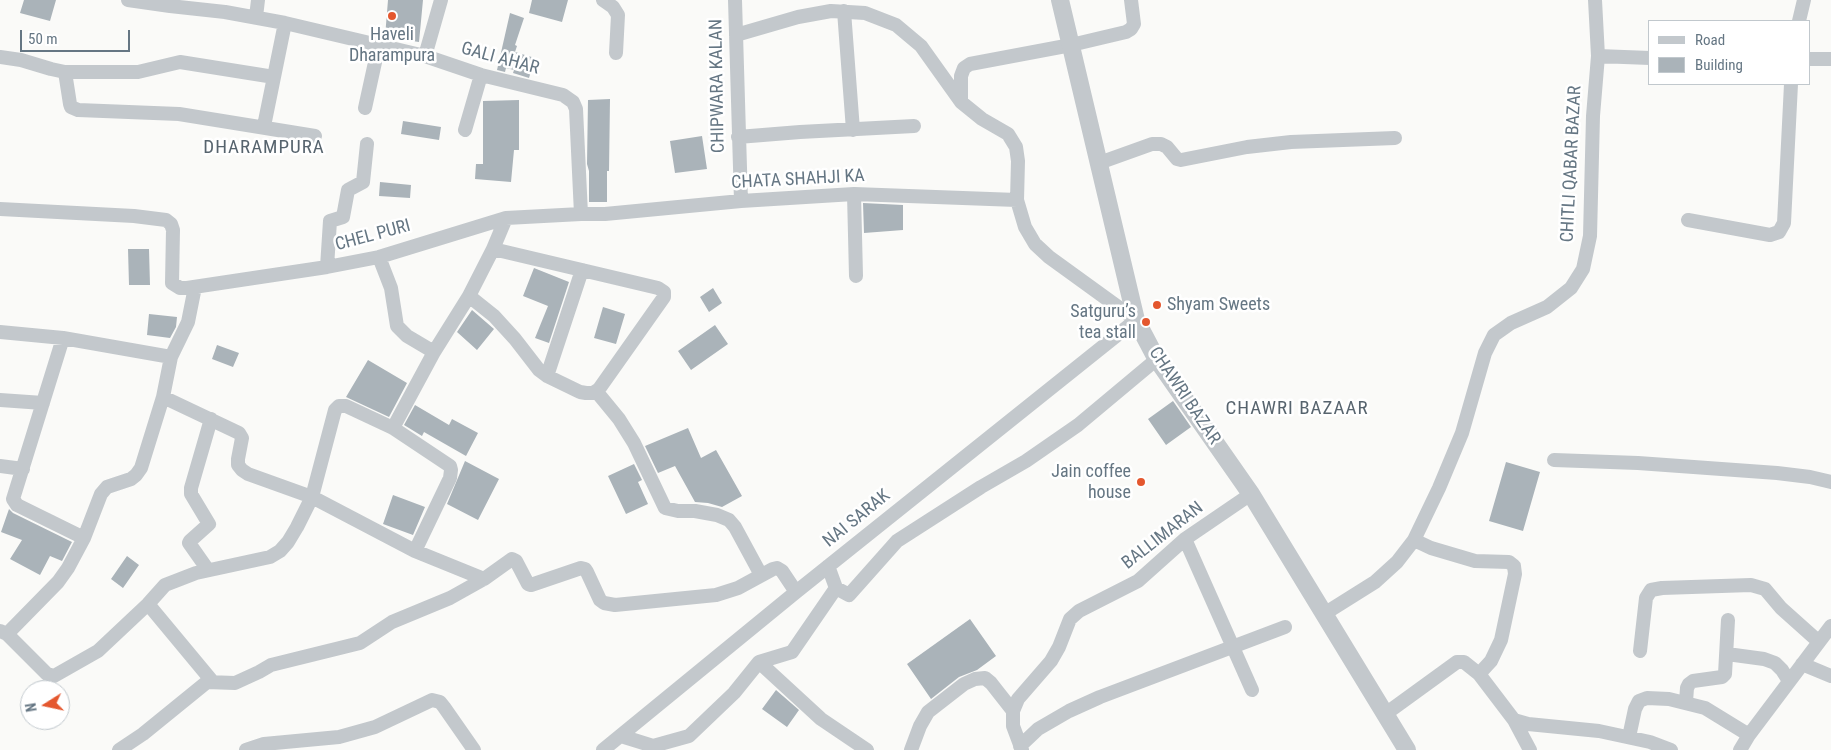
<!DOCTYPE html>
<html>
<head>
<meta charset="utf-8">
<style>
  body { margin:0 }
  #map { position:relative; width:1831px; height:750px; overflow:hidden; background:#fafaf8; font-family:"Roboto Condensed",sans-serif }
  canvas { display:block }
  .legend { position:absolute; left:1648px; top:20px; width:162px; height:65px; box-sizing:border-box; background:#fff; border:1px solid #c1c8cd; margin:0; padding:6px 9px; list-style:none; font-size:15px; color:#657683 }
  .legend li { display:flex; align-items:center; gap:10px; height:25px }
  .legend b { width:25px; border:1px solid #c1c8cd }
  .north { position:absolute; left:20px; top:680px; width:50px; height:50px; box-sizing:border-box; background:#fff; border:1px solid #c1c8cd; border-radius:50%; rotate:260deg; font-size:14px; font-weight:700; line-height:20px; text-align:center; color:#657683 }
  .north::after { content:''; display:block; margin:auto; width:18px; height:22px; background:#e4572e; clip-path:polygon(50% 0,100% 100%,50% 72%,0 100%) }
  .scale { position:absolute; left:20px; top:30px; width:110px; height:22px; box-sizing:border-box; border:2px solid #657683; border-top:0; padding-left:6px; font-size:15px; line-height:18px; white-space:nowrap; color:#657683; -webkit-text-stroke:4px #fff; paint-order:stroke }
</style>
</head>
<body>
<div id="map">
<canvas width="1831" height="750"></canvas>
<ul class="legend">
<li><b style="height:6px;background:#c3c8cc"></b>Road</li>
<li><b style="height:14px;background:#aab3b9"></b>Building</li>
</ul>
<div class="north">N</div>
<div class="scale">50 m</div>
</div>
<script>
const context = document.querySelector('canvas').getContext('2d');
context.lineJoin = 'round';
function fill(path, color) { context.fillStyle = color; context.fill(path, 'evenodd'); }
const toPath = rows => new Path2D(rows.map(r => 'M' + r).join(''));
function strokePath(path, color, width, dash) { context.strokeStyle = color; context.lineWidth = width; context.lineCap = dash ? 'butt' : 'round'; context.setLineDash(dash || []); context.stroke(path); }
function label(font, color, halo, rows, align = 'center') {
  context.font = font + ' "Roboto Condensed",sans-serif'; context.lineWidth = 5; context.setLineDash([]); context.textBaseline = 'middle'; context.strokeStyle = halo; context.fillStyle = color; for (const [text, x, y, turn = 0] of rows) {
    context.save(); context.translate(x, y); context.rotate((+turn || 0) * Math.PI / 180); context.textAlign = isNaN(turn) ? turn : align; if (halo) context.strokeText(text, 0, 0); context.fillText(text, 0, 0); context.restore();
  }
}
fill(toPath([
  [24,0,56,0,50,21,20,13],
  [388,0,423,0,419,42,385,37],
  [532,0,568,0,562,22,529,13],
  [510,13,524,18,515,45,517,46,515,52,535,58,529,78,513,73,514,70,506,68,505,72,497,70],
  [610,99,609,171,607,171,607,202,589,202,589,171,587,164,588,100],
  [519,100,519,150,514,150,511,182,475,179,476,164,483,164,483,101],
  [403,121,441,127,439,140,401,134],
  [702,136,707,169,675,173,670,141],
  [380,182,411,185,410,198,379,196],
  [863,203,903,205,903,230,864,233],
  [128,249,149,249,150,285,129,285],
  [534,268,569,282,549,343,535,338,548,306,523,296],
  [713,288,722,303,709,312,700,297],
  [603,307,625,314,616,344,594,338],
  [472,310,494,329,477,350,457,332],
  [149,314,177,317,176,327,170,338,147,335],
  [715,325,728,344,691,370,678,351],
  [217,345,239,353,233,367,212,359],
  [368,360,407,383,389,417,346,397],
  [1173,401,1191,427,1166,445,1148,419],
  [415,405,449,425,452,419,478,433,466,456,424,432,422,436,404,425],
  [688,428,701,458,716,450,742,496,722,507,708,503,695,502,675,466,658,473,645,446],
  [465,461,499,479,478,520,447,504],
  [1506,462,1540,472,1523,531,1489,521],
  [634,464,642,480,638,482,648,504,626,514,608,476],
  [393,495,425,507,413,535,383,524],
  [9,509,13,513,72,542,62,561,50,556,40,575,10,559,22,540,1,532],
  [127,556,139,565,123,588,111,579],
  [970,619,996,656,977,670,959,677,931,699,907,664],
  [776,690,799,710,787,727,762,709]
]), '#aab3b9');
strokePath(toPath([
  [128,0,170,6,225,12,285,23,425,56,481,75,563,95,573,102,576,109,581,214],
  [603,0,613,7,618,15,616,53],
  [735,0,741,201],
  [844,11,853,130],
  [256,17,258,0],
  [1799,21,1804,0],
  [425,56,441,0],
  [1598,56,1650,58],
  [0,57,21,60,51,69,65,72,138,72,180,62,274,77],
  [1810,59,1831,59],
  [65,72,70,104,71,107,78,110,179,114,315,136],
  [961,102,961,76,964,68,970,64,1071,45,1126,32,1131,29,1134,24,1131,0],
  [365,108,379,44],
  [264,126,285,23],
  [465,130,481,75],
  [738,137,800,132,914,126],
  [1099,163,1152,144,1161,144,1167,147,1177,159,1181,160,1247,147,1291,142,1395,138],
  [854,194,856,276],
  [0,209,134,216,166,220,171,224,173,230,172,283,180,288,187,288,327,267,379,257,506,218,581,214,605,214,741,201,854,194,1017,200],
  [1688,220,1770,235,1779,232,1784,223,1791,84],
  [379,257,391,288,397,326,407,336,434,352],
  [327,267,330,221,343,217,348,190,363,182,367,144],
  [469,296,494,316,515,339,539,370,547,376,580,392,586,393,593,393,599,389,664,297,664,292,658,288,493,249],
  [0,332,63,338,171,357],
  [63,338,13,499,17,505,84,538],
  [547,376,582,270],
  [596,391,619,419,634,443,665,508,678,511,695,511,717,515,729,520,735,527,761,575],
  [163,397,239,433,242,438,238,459,238,465,242,470,248,474,312,497,415,551,484,579,512,559,516,561,528,584,531,585,581,568,585,569,587,572,600,600,604,603,615,605,716,595,738,588,773,569,777,568,782,571,796,592],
  [0,400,43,403],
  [393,428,434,352,469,296,493,249,506,218],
  [1554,460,1638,463,1777,473,1810,477,1831,482],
  [0,466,23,469],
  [1185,539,1252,690],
  [1414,540,1431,548,1475,561,1509,562,1514,566,1515,574,1501,640,1491,661,1479,674],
  [208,570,189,543,190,541,209,524,191,494,191,488,211,419],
  [836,588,849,595,897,541,981,487,1026,461,1078,425,1157,359],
  [148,604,212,681],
  [1324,614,1375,582,1397,562,1414,540,1439,488,1462,433,1485,353,1494,335,1511,323,1547,307,1571,288,1583,269,1590,236,1593,116,1598,56,1595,0],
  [0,631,7,634,47,674,54,676,98,651,148,604,165,585,196,573,270,557,280,551,288,542,297,527,312,497,335,410,339,406,346,406,393,428,450,466,451,470,450,478,415,551],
  [7,634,58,582,68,568,84,538,101,494,107,487,131,479,136,475,141,468,163,397,171,357,188,322,195,287],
  [1640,651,1646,598,1651,590,1662,588,1751,585,1765,589,1781,608,1819,642],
  [1727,654,1764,659,1775,663,1782,670,1789,681],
  [759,662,821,719,867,750],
  [1802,664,1831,676],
  [1686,702,1687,688,1689,684,1693,681,1722,677,1725,674,1728,620],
  [1384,715,1457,662,1464,662,1479,674,1514,720,1530,750],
  [1514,720,1528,724,1599,731,1650,742,1671,750],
  [621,736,653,746,689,736,734,693,759,662,792,652,836,588,828,566],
  [1629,737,1635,709,1639,701,1647,698,1669,699,1705,708,1749,735],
  [1020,746,1038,729,1069,711,1100,697,1285,627],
  [119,750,143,734,207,682,235,683,259,672,271,665,360,643,392,622,450,598,484,579],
  [246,750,264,744,339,737,375,727,432,700,440,702,444,707,474,750],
  [603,750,796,592,1136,320,1049,257,1035,244,1025,227,1017,200,1018,161,1016,147,1008,134,982,119,961,102,921,46,896,25,865,13,831,11,798,17,736,35],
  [911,750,920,726,928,712,964,684,975,679,985,678,991,683,1013,711],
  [1022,750,1013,726,1013,711,1018,699,1051,661,1059,647,1070,619,1079,611,1138,581,1185,539,1251,494],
  [1740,750,1749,735,1831,626]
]), '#c3c8cc', 14);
strokePath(toPath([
  [1060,0,1136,320,1156,358,1251,494,1407,750]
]), '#c3c8cc', 18);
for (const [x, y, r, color] of [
  [392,16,5,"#e4572e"],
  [1157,305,5,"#e4572e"],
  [1146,322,5,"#e4572e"],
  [1141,482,5,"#e4572e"]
]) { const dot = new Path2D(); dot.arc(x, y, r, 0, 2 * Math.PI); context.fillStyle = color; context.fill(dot); strokePath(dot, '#fff', 2); }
label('18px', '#657683', '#fff', [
  ["Haveli",392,35,"center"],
  ["Dharampura",392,56,"center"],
  ["Shyam Sweets",1167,305,"left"],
  ["Satguru’s",1136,312],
  ["tea stall",1136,333],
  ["Jain coffee",1131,472],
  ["house",1131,493]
], 'right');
label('18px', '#657683', '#fff', [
  ["GALI AHAR",500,59,15],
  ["CHIPWARA KALAN",718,86,-91],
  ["CHITLI QABAR BAZAR",1572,164,-87],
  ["CHATA SHAHJI KA",798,180,-3],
  ["CHEL PURI",373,236,-15],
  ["CHAWRI BAZAR",1184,396,56],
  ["NAI SARAK",857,519,-39],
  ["BALLIMARAN",1163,536,-38]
]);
context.letterSpacing = '1px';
label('19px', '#57646e', '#fff', [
  ["DHARAMPURA",264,148],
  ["CHAWRI BAZAAR",1297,409]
]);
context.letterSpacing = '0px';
</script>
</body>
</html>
